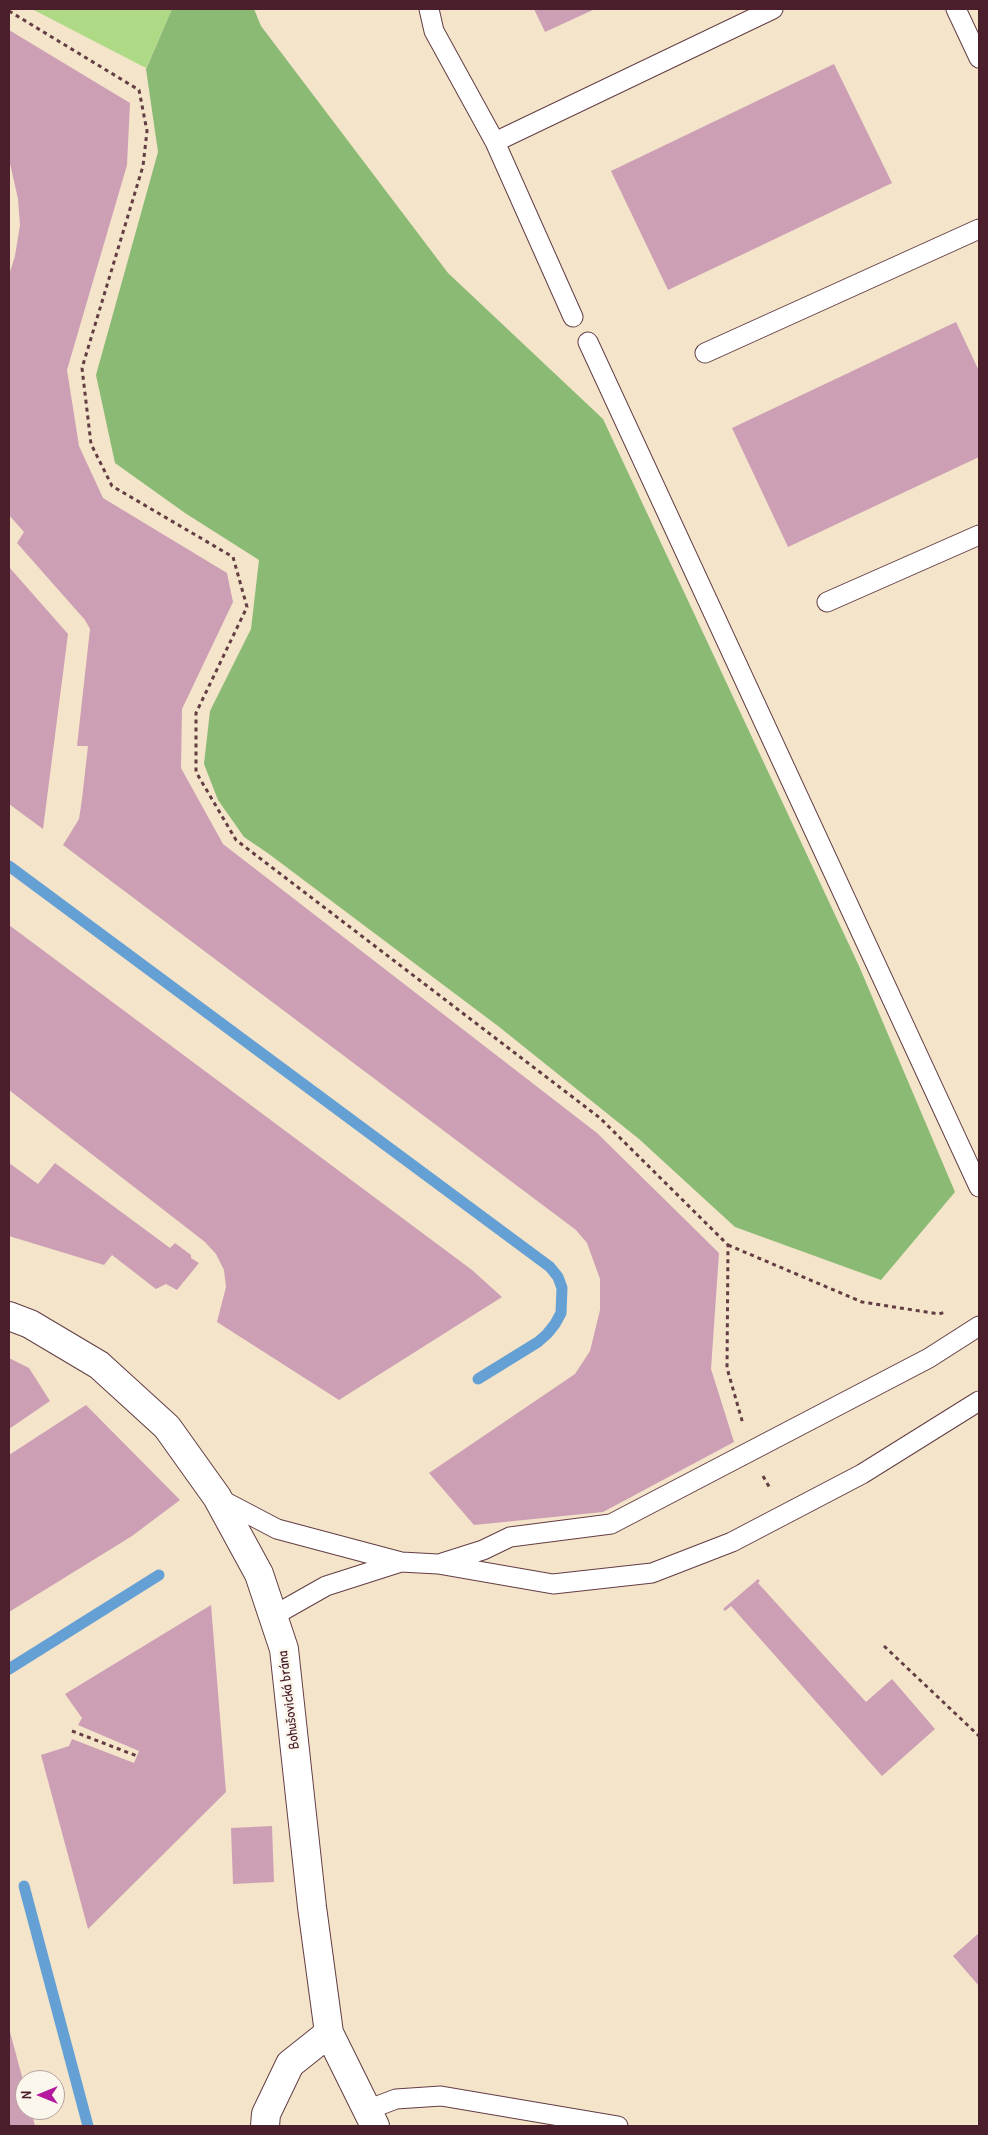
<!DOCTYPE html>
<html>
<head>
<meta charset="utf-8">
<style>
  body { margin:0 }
  #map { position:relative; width:988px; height:2135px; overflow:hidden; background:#f3e4ca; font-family:"Patrick Hand",sans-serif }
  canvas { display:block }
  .frame { position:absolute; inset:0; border:10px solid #4a1f2b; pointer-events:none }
  .north { position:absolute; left:15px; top:2070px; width:50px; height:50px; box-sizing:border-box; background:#fbf7ec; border:1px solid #b4a19f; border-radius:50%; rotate:270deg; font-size:14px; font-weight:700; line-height:20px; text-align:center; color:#4a1f2b }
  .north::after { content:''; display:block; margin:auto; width:18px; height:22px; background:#b5179e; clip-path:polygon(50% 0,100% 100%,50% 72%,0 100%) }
</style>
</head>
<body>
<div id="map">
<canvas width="988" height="2135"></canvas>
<div class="frame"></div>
<div class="north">N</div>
</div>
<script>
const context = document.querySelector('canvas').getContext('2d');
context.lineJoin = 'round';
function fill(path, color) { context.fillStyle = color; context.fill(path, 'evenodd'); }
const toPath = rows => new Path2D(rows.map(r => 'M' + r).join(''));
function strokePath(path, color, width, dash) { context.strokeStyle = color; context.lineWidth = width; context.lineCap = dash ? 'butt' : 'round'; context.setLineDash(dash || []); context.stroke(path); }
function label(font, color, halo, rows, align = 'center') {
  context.font = font + ' "Patrick Hand",sans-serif'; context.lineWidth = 5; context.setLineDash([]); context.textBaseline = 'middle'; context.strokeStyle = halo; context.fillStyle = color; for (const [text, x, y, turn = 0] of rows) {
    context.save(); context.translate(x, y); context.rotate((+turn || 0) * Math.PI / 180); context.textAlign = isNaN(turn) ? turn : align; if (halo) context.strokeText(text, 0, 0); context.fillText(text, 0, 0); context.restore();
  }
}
fill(toPath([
  [32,9,172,9,146,68]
]), '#aeda86');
fill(toPath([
  [172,9,254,9,261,26,448,273,603,419,859,966,955,1192,881,1280,735,1227,639,1139,498,1026,269,854,244,837,218,800,204,764,210,711,251,629,259,560,185,513,115,463,96,375,158,152,146,69]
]), '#8aba73');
strokePath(toPath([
  [9,866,550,1267,558,1277,562,1288,561,1313,555,1324,547,1334,538,1342,478,1379],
  [9,1669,159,1575],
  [24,1886,88,2126]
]), '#65a0d5', 11);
fill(toPath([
  [534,9,595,9,545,32],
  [9,30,130,103,127,165,67,370,79,446,103,498,227,573,233,602,182,709,181,768,223,844,597,1133,719,1253,711,1369,734,1442,603,1512,474,1525,429,1473,575,1374,590,1351,600,1310,600,1279,587,1243,576,1230,63,845,79,819,82,799,88,746,77,746,90,629,85,620,17,543,24,532,9,515,9,275,15,256,20,225,18,199,9,159],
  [834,64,892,183,668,290,611,171],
  [956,322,979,371,979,457,788,547,732,428],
  [9,567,68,634,43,829,9,804],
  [9,925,472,1270,502,1297,339,1400,217,1322,226,1287,224,1270,216,1254,205,1242,9,1090],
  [9,1163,38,1184,55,1163,170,1248,175,1243,191,1255,191,1258,199,1263,177,1290,166,1284,156,1289,112,1255,104,1265,9,1236],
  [9,1358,29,1368,50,1401,9,1429],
  [86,1405,180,1500,132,1536,9,1612,9,1455],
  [758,1579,760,1581,758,1583,866,1702,892,1679,935,1729,882,1776,731,1606,725,1611,723,1609],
  [211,1605,226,1792,88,1929,41,1755,69,1746,72,1739,134,1763,139,1751,78,1725,82,1718,65,1694],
  [272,1826,274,1882,233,1884,231,1828],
  [979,1933,979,1986,953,1956],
  [9,2028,25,2088,25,2110,31,2110,35,2126,9,2126]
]), '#cd9fb5');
const lane = toPath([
  [429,9,434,31,495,142],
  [956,9,979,58],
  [573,317,495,142,773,9],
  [588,342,979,1187],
  [705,353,979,229],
  [827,602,979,535],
  [218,1498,277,1529,401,1562],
  [442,1563,483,1550,510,1537,611,1524,929,1358,979,1326],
  [273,1616,326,1586,401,1562,438,1564,553,1584,652,1573,732,1542,862,1474,979,1401],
  [367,2110,396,2099,441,2096,618,2126]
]);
const street = toPath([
  [9,1316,30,1324,99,1365,167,1427,217,1497,259,1574,284,1649,312,1907,329,2033,375,2126],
  [265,2126,266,2114,290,2064,329,2033]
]);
strokePath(lane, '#633d43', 21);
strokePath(street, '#633d43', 30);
strokePath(toPath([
  [9,11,139,90,147,131,143,166,82,368,91,444,112,486,233,557,247,607,196,713,196,772,236,840,600,1118,728,1245,727,1368,743,1424],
  [728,1245,862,1302,939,1314,945,1312],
  [763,1476,771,1490],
  [884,1646,979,1736],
  [72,1731,137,1756]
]), '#633d43', 3, [4, 4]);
strokePath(lane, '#fff', 19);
strokePath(street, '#fff', 28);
label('15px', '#4a1f2b', '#fbf7ec', [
  ["Bohušovická brána",289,1700,-97]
]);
</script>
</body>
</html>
